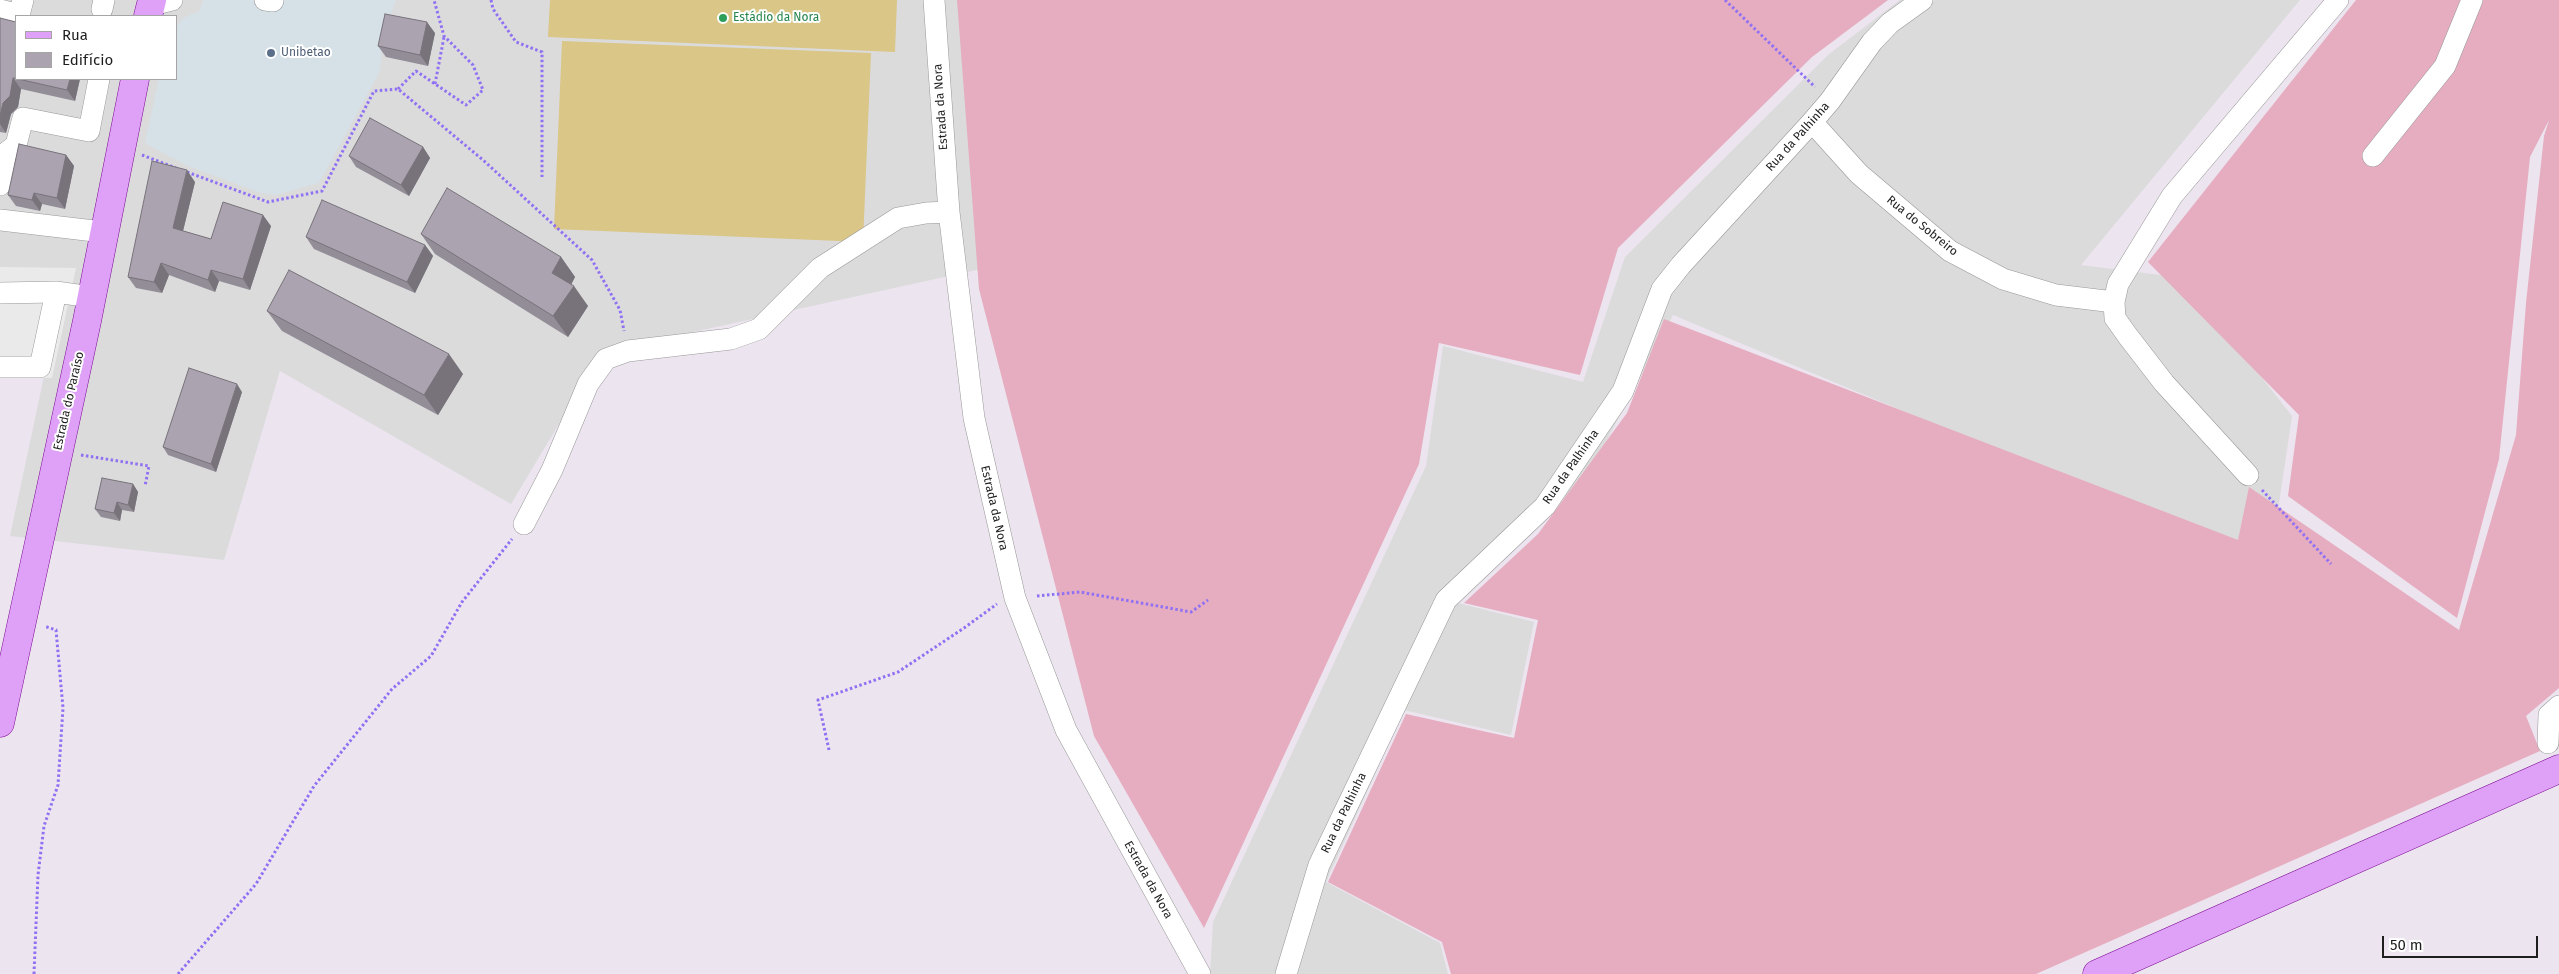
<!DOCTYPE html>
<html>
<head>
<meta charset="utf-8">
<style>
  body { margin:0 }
  #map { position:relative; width:2559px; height:974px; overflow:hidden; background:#ece4ee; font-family:"Fira Sans",sans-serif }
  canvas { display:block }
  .legend { position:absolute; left:15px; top:15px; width:162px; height:65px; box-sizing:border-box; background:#fff; border:1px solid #a5a5a5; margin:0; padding:6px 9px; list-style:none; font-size:15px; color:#1e1e1e }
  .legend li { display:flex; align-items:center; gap:10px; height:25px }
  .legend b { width:25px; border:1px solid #a5a5a5 }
  .scale { position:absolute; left:2382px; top:936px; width:156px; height:22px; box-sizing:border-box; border:2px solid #1e1e1e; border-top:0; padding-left:6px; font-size:15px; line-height:18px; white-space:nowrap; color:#1e1e1e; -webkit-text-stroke:4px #fff; paint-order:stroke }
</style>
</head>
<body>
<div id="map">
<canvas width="2559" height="974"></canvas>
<ul class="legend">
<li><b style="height:6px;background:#dfa0f7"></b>Rua</li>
<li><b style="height:14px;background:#aba4b0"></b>Edifício</li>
</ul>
<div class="scale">50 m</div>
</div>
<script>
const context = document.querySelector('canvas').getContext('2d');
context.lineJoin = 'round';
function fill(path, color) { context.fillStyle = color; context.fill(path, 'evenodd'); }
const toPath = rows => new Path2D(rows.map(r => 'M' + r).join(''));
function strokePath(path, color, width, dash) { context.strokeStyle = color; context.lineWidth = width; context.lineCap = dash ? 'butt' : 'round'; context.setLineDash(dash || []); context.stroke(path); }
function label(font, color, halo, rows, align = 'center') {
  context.font = font + ' "Fira Sans",sans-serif'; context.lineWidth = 4; context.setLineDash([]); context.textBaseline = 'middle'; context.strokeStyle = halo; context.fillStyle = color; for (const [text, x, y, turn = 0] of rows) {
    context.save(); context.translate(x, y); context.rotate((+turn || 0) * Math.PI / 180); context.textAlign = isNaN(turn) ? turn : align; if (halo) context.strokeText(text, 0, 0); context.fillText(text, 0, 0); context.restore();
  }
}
fill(toPath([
  [0,0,971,0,981,269,602,352,511,504,280,371,224,560,10,536,60,301,0,291],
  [16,16,176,16,176,79,16,79],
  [1900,0,2300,0,2081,265,2184,278,2292,416,2270,564,1673,315,1590,472,1458,603,1534,622,1511,735,1404,710,1326,882,1440,943,1448,974,1210,974,1213,922,1426,466,1443,346,1583,382,1625,257,1828,55]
]), '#dbdbdc');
fill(toPath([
  [203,0,396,0,383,35,380,71,319,183,276,195,261,193,188,166,145,143,159,79,176,79,176,27,183,18,200,11]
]), '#d6e1e7');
fill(toPath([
  [957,0,1888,0,1812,57,1618,248,1580,375,1439,343,1419,464,1204,928,1094,736,979,289],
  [2356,0,2559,0,2559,688,2526,716,2540,751,2036,974,1451,974,1442,942,1328,882,1406,714,1514,738,1538,620,1464,603,1538,534,1627,413,1664,319,2238,540,2249,487,2459,630,2516,435,2526,303,2544,136,2549,120,2530,157,2499,459,2457,618,2288,496,2299,415,2148,262]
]), '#e6acc0');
fill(toPath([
  [550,0,897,0,895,52,548,37],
  [562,41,871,53,863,242,554,229]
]), '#dac686');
fill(toPath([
  [0,267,76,268,52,378,0,377]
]), '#eaeaea');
const minor = toPath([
  [265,0,273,1],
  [934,0,949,212,974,418,1015,598,1066,730,1200,974],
  [151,5,172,0],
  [102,9,104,0],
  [0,10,19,15,23,0],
  [1812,122,1859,174,1950,251,2003,279,2056,295,2114,302],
  [2373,156,2445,66,2472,0],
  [0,185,6,153,16,145,23,118,89,131,99,79],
  [0,220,103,232],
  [0,293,56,292,91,297],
  [0,367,40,367,56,292],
  [2248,475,2164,383,2127,335,2115,318,2114,302,2118,284,2172,196,2338,0],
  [524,524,552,470,588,384,606,359,628,351,731,339,759,329,820,268,898,218,926,213,949,212],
  [2548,743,2549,715,2559,706],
  [1286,974,1319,865,1446,600,1545,506,1623,391,1662,289,1681,265,1812,122,1830,101,1872,42,1890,23,1922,0]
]);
const major = toPath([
  [148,16,152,0],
  [0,723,87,321,135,79],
  [2097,974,2559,769]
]);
strokePath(minor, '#989898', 22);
strokePath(major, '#770790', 29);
strokePath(toPath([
  [491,0,493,9,516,42,542,52,542,177],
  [1725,0,1815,87],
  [435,84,444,37],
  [398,89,416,71,466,105,483,90,473,65,444,36,434,0],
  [142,155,176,168],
  [187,172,268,202,322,191,374,91,398,89,483,160,592,260,620,310,624,331],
  [81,455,149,466,145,486],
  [2262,490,2331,564],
  [1037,596,1080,592,1191,612,1208,600],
  [829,750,818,700,898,672,964,628,997,604],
  [34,974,38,875,44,826,58,785,63,708,56,630,44,626],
  [178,974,256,884,314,786,392,689,431,656,462,602,512,539]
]), '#9171f3', 3, [2.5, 2.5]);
strokePath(minor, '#fff', 21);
strokePath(major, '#dfa0f7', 28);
fill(toPath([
  [0,18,16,22,16,79,80,79,75,101,21,89,18,107,11,114,6,133,0,132],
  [435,33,428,66,386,57,378,46],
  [423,147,430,158,409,196,356,167,349,156],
  [66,155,74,166,65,209,42,204,40,211,16,206,8,195],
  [195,182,183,231,211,239,271,226,250,290,219,281,215,292,169,275,162,293,136,288,128,277],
  [421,234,561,257,575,277,571,285,588,306,568,337,435,254],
  [306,237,425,245,433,256,415,293,314,249],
  [267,311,463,374,438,415,282,331],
  [242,392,216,472,168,455,163,447],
  [133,484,138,492,134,512,122,510,120,521,101,517,95,509]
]), '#938d97');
fill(toPath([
  [427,22,435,33,428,66,420,55],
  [13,78,21,89,18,107,11,114,6,133,0,124,0,116,3,103],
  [70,79,80,79,75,101,67,90],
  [423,147,430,158,409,196,401,185],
  [66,155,74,166,65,209,57,198],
  [187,170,195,182,181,239,173,228],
  [34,193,42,204,40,211,32,200],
  [263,215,271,226,250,290,243,279],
  [425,245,433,256,415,293,407,282],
  [561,257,575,277,566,294,552,273],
  [161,263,169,275,162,293,154,282],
  [211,270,219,281,215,292,208,280],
  [574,286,588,306,568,337,553,316],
  [449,354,463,374,438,415,424,395],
  [237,384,242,392,216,472,211,464],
  [133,484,138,492,134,512,128,505],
  [117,502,122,510,120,521,114,513]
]), '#78737b');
const building = toPath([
  [385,14,427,22,420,55,378,46,385,14],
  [0,18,16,22,16,78,13,78,10,96,3,103,0,116,0,18],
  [18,79,70,79,67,90,18,79],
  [370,118,423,147,401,185,349,156,370,118],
  [19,144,66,155,57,198,34,193,32,200,8,195,19,144],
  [152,161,187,170,173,228,211,239,223,202,263,215,243,279,211,270,208,280,161,263,154,282,128,277,152,161],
  [447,188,561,257,552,273,574,286,553,316,421,234,447,188],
  [322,200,425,245,407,282,306,237,322,200],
  [289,270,449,354,424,395,267,311,289,270],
  [189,368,237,384,211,464,163,447,189,368],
  [102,478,133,484,128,505,117,502,114,513,95,509,102,478]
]);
fill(building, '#aba4b0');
strokePath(building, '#78737b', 1);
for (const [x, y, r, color] of [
  [723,18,5,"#2e9e5b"],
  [271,53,5,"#5c6f8a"]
]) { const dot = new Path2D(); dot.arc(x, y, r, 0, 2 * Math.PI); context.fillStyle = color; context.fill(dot); strokePath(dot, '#fff', 2); }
label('12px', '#27864d', '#fff', [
  ["Estádio da Nora",733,18]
], 'left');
label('12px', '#4e5e75', '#fff', [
  ["Unibetao",281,53]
], 'left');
label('12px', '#1e1e1e', '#fff', [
  ["Estrada da Nora",941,107,-94],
  ["Rua da Palhinha",1798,137,-48],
  ["Rua do Sobreiro",1922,226,39],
  ["Estrada do Paraíso",69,401,-77],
  ["Rua da Palhinha",1571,467,-55],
  ["Estrada da Nora",994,508,77],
  ["Rua da Palhinha",1344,813,-64],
  ["Estrada da Nora",1148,880,61]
]);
</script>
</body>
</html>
